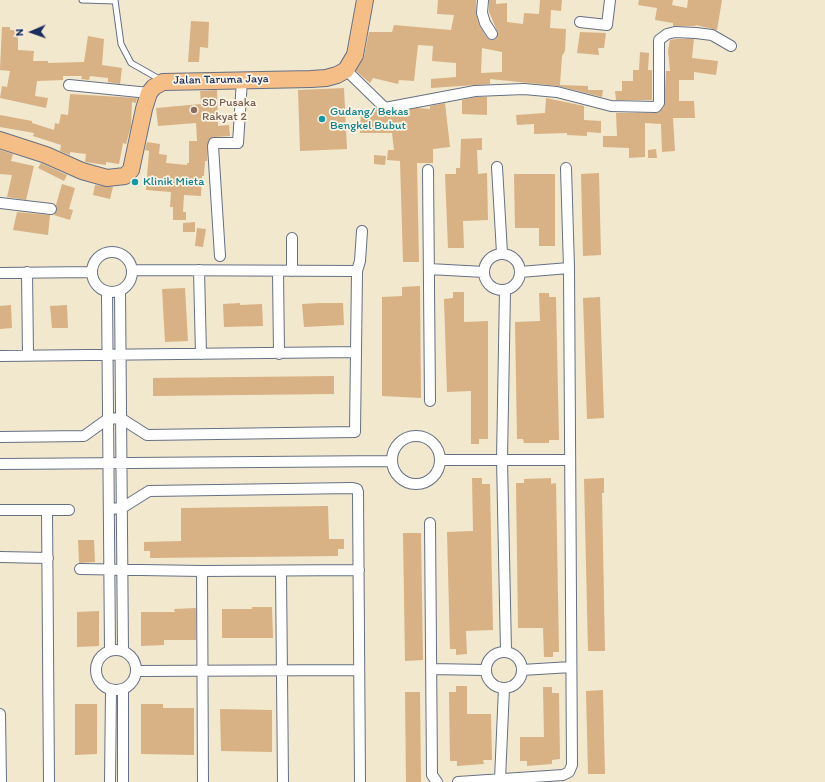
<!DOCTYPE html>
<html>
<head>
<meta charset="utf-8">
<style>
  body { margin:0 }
  #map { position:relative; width:825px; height:782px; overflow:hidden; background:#f2e8cd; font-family:Itim,sans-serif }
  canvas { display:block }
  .north { position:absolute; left:12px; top:12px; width:40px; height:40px; -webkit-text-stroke:3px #fcf5e5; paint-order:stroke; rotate:268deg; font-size:11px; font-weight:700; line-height:16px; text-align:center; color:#1b2f5e }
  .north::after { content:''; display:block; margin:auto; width:14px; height:18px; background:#1b2f5e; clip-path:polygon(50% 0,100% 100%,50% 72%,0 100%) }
</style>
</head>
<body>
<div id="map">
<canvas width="825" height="782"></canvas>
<div class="north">N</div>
</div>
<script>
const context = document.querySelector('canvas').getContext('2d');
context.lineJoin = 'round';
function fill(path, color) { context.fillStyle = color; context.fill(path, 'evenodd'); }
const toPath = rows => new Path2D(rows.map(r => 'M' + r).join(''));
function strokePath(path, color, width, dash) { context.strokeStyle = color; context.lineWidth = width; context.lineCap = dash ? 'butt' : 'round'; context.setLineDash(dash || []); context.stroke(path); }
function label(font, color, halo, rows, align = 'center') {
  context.font = font + ' Itim,sans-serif'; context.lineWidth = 3.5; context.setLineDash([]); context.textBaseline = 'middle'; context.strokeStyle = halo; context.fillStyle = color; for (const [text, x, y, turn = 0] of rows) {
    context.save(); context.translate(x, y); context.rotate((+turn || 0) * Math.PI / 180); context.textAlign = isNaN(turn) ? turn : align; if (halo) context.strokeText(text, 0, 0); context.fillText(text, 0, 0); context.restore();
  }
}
fill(toPath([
  [438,0,476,0,476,13,479,25,487,38,492,40,496,39,498,33,489,12,489,0,496,0,496,4,507,3,507,22,523,24,524,13,539,14,540,0,562,0,561,11,551,10,550,28,566,29,565,51,562,56,560,85,588,86,588,90,603,90,602,97,558,86,490,79,490,84,431,88,431,79,456,77,456,63,432,61,433,46,418,45,414,81,399,80,398,84,373,78,370,83,356,71,364,57,369,32,392,32,394,25,451,30,454,15,437,14],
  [482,48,502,52,502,72,481,73],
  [639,0,673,0,672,5,687,8,688,0,722,0,717,30,696,25,695,26,673,26,673,23,655,20,657,8,638,5],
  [191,21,209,22,208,48,200,47,199,62,188,62],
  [2,27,10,27,10,30,18,30,18,50,34,51,33,61,48,61,48,63,84,62,88,36,104,39,102,65,122,68,120,84,108,82,108,78,90,76,89,80,81,79,82,76,63,76,63,80,37,81,35,96,48,98,46,108,0,98,2,86,7,87,10,71,0,70],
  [580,32,606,33,604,48,598,48,599,55,577,53],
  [676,39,694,39,692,58,718,61,716,75,694,72,694,80,679,80,679,101,694,101,695,118,673,118,675,151,662,152,661,124,645,123,645,157,629,158,629,148,603,147,603,136,617,136,616,113,656,113,664,107,666,71,670,71,668,51,670,40],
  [640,52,649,53,648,70,652,70,652,100,616,100,615,91,622,91,622,81,633,81,633,70,639,70],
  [344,88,347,149,300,151,298,90],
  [217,90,218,126,229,125,230,136,214,137,208,141,207,161,205,161,204,176,202,176,201,196,184,195,183,212,186,212,186,220,173,220,173,207,170,207,171,192,146,190,149,151,145,150,147,142,160,144,159,154,167,155,166,163,187,165,187,163,189,163,189,141,197,141,196,123,158,126,156,108,201,104,200,91],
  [70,94,137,98,136,103,132,102,131,126,126,144,123,143,119,164,106,162,106,165,85,162,86,154,70,152,70,155,60,151,61,145,33,136,34,133,0,127,0,115,32,121,32,123,54,130,55,123,59,124,61,114,68,115],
  [476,97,487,97,487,115,462,114,462,100],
  [546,98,584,106,584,120,601,121,601,133,587,132,587,136,567,135,567,133,534,134,534,124,517,125,516,115,545,113],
  [445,103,450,147,433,149,433,163,417,163,419,262,403,262,400,161,387,160,388,150,394,150,392,133,360,133,361,110,372,111,372,108,376,108,381,113,386,114,417,108,430,109,430,106],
  [482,138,482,150,477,150,478,174,487,173,488,220,463,221,464,248,448,248,445,174,456,174,456,168,460,168,461,139],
  [656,149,657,158,648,158,648,150],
  [0,150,13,154,11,161,34,166,26,200,7,197,12,175,0,174],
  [374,155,386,156,385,165,374,164],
  [41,163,67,175,64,181,38,168],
  [599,173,601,255,583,256,581,174],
  [514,174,555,174,555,246,539,246,539,228,515,228],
  [62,184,75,188,69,209,73,210,70,220,54,215,57,210,56,205],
  [95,185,113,187,110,199,93,195],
  [17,212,50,215,48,235,13,230],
  [195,222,195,232,183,232,183,223],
  [197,228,206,229,203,247,195,246],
  [420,286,421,398,382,396,382,297,402,296,402,287],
  [185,288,188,341,165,342,162,289],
  [453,292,464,292,464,322,488,321,488,439,479,439,479,444,471,444,471,391,447,392,444,299,453,298],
  [539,293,549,293,549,297,556,297,559,440,549,440,549,443,524,443,523,439,517,439,515,322,540,321],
  [600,297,604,418,587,419,583,298],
  [240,303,240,305,262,304,263,326,224,327,223,304],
  [320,303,343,303,344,325,304,327,302,304],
  [11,305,12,328,0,329,0,306],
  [67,305,68,328,52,328,50,306],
  [334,376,334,394,153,396,153,378],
  [472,478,482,478,482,484,490,484,493,630,466,631,467,654,456,655,456,649,450,649,447,532,473,531],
  [551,478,551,484,556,483,559,652,553,652,553,657,544,657,543,628,518,628,516,483,524,483,524,479],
  [604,478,604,493,602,493,605,651,588,651,584,479],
  [328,506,329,539,344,539,344,549,338,549,338,556,150,558,150,551,144,551,144,542,181,541,181,508],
  [403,533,421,533,423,660,405,661],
  [78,540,94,540,95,562,79,563],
  [252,607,272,607,273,638,222,638,222,609,252,609],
  [196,608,196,640,164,640,164,645,141,646,141,612,175,612,174,609],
  [99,611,99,646,77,647,77,612],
  [456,686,467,686,467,714,491,714,492,760,483,760,484,764,457,766,457,761,450,761,449,692,456,692],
  [543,687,552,687,552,693,559,693,560,759,552,760,552,764,527,766,527,761,520,761,520,737,544,737],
  [603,690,605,774,588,774,586,691],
  [405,692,420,692,421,782,406,782],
  [75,704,97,704,97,754,75,755],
  [141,704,163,704,163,708,194,708,194,755,141,754],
  [220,709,272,710,272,752,221,751]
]), '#d8b184');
const lane = toPath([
  [82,0,115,1],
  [115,0,121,44,131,63,161,80]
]);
const street = toPath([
  [483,0,482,13,485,23,492,34],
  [580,22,607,25,610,0],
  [346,70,385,108,475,91,524,89,557,92,611,106,656,107,659,103,659,40,667,34,675,32,696,33,712,35,731,46],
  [69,85,149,93],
  [497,167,502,253],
  [428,170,430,401],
  [0,203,51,209],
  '92 272a20 20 0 1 1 40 0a20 20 0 1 1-40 0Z',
  '484 272a18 18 0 1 1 36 0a18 18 0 1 1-36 0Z',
  [220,256,213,146,214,143,238,143,242,80],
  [429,269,484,272],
  [133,270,357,271],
  [199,270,201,354],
  [278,271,279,354],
  [292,271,292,238],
  [27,272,28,355],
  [520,272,569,268],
  [0,273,91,272],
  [505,290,502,459,506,651],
  [120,291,123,651],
  [107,292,110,650],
  [0,356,355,352],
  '392 460a24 24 0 1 1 48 0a24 24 0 1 1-48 0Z',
  [0,437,84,436,109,418,122,419,147,435,355,432,357,271,360,261,362,231],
  [440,460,569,460],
  [0,464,391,461],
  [109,509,122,508,149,491,353,488,357,489,358,492,360,782],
  [0,510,69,510],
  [47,510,49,782],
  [430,523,432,775,437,782],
  [0,557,48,558],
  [80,569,202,571,359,570],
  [202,571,203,782],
  [281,571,283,782],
  '96 670a20 20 0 1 1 40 0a20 20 0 1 1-40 0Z',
  '486 670a18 18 0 1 1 36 0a18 18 0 1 1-36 0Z',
  [431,669,485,670],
  [522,670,571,667],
  [137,671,359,670],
  [0,714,1,782],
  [500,779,504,688],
  [110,782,111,691],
  [123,782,123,690],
  [458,782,563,775,569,772,572,765,569,268,566,168]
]);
const primary = toPath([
  [0,140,46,155,82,171,107,178,125,176,131,170,144,109,149,93,154,87,163,82,311,79,326,78,337,75,346,70,355,55,365,0]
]);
strokePath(lane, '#667085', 7);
strokePath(street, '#667085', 12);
strokePath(primary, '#667085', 18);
strokePath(lane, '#fff', 5);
strokePath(street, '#fff', 10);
strokePath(primary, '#f6be87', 16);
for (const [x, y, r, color] of [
  [194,110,4,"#8d6e63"],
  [322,119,4,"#0f9aa8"],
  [135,182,4,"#0f9aa8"]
]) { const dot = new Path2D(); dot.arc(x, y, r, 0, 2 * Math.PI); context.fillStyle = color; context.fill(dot); strokePath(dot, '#fcf5e5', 1.5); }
label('12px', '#1b2f5e', '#fcf5e5', [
  ["Jalan Taruma Jaya",221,80,-1]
]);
label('12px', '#785e54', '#fcf5e5', [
  ["SD Pusaka",202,103],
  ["Rakyat 2",202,117]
], 'left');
label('12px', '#0d838f', '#fcf5e5', [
  ["Gudang/ Bekas",330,112],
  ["Bengkel Bubut",330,126],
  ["Klinik Mieta",143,182]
], 'left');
</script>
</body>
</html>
